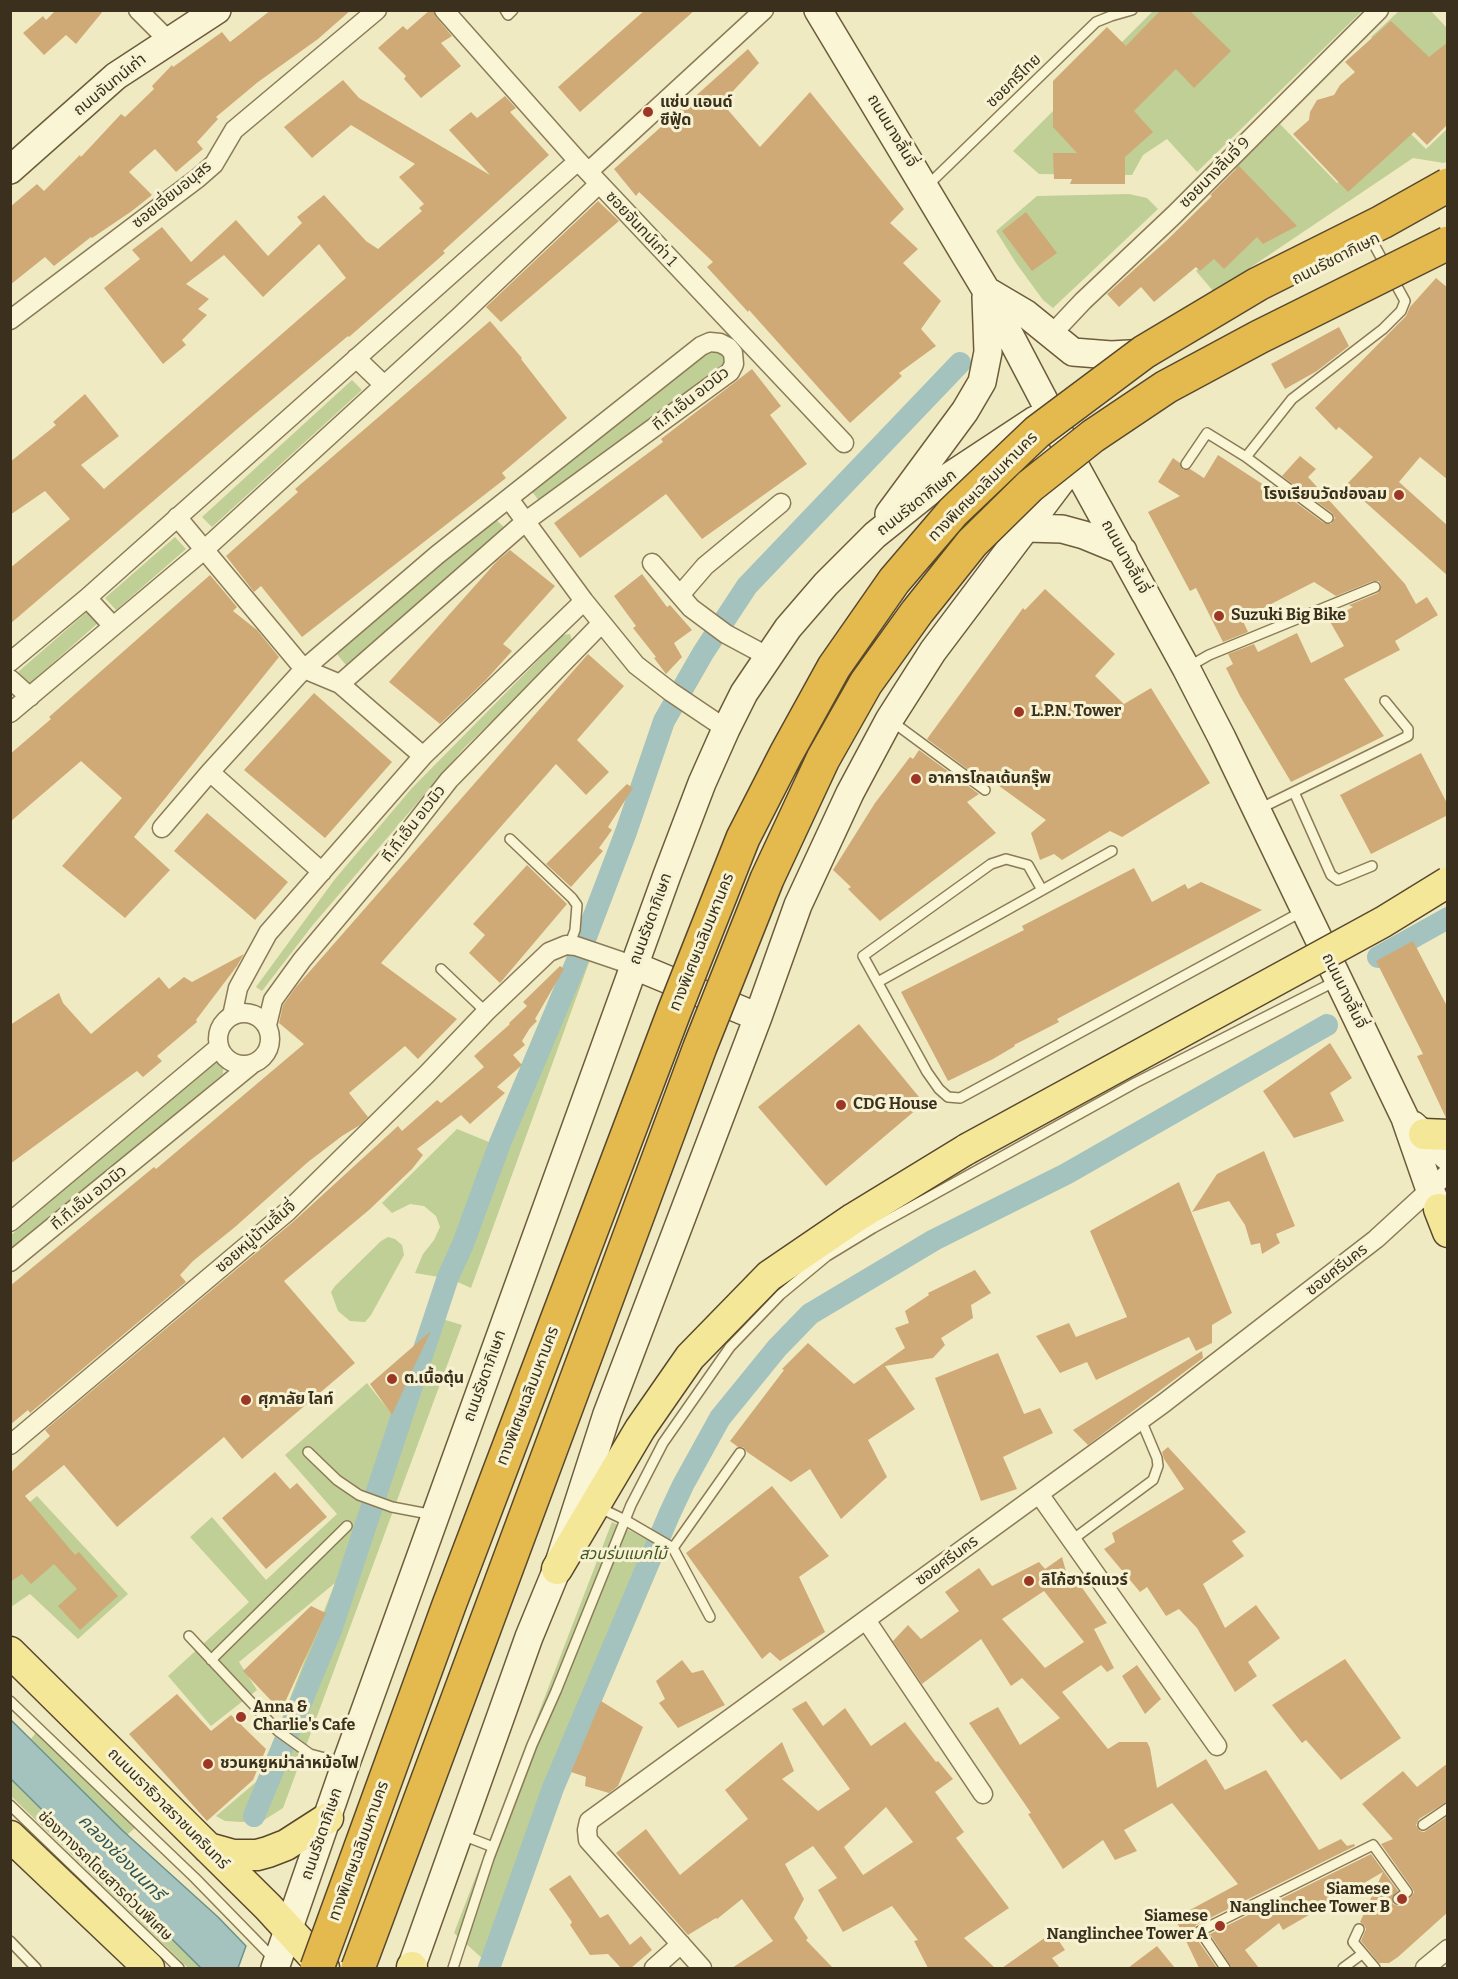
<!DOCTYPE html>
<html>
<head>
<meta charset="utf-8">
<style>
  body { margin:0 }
  #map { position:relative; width:1458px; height:1979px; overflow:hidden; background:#f0eac2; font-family:Bitter,serif }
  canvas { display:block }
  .frame { position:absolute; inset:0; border:12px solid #3a301d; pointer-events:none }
</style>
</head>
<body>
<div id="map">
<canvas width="1458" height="1979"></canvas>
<div class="frame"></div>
</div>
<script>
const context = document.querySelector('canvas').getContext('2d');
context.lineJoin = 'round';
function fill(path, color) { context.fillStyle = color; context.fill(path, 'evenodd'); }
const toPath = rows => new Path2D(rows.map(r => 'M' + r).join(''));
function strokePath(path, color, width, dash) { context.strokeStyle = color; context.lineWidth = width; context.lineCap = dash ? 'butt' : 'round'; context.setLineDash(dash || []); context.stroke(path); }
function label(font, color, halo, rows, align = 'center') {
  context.font = font + ' Bitter,"Noto Sans Thai",serif'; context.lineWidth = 6; context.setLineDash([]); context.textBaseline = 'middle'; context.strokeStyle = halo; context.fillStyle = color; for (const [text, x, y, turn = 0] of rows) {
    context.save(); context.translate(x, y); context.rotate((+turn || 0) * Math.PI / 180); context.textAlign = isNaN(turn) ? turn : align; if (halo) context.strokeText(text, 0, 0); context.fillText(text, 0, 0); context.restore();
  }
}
fill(toPath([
  [1153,11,1362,11,1197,172,1167,139,1143,155,1132,175,1039,174,1013,151],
  [1399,11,1431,11,1447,28,1447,52,1417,77,1371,37],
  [1280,124,1337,183,1406,129,1426,149,1447,129,1447,161,1444,163,1413,158,1214,292,1196,271,1267,201,1235,168],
  [1129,194,1147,198,1158,209,1053,308,1043,300,1016,263,996,231,1037,196],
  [715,349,725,353,728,364,540,502,530,489,707,350],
  [352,380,362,390,212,527,202,517],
  [495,519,505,528,346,665,336,653],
  [175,537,186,549,116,610,105,598],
  [88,611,98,623,28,685,18,672],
  [570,634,573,644,465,747,312,926,262,991,256,987,335,879,412,788,563,635],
  [574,953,591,957,471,1288,451,1279,415,1273,423,1254,434,1240,440,1227,436,1216,424,1206,410,1204,392,1213,382,1203,457,1129,494,1144],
  [218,1062,223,1065,223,1074,11,1253,11,1235,210,1065],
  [388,1237,395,1239,402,1245,404,1255,371,1315,365,1322,350,1321,338,1311,331,1292,335,1286,381,1241],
  [439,1318,462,1325,283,1808,264,1820,242,1822,225,1821,216,1816,256,1782,274,1739,335,1583,239,1662,257,1690,211,1726,168,1676,249,1602,190,1537,212,1517,266,1580,337,1514,285,1455,367,1383,398,1422],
  [37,1496,128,1594,78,1639,30,1594,11,1607,11,1518],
  [612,1522,653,1542,531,1833,483,1959,454,1933],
  [37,1731,136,1827,127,1835,31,1739],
  [11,1779,59,1827,201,1968,188,1968,11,1796]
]), '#bfcf95');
const water = toPath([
  [10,1719,123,1831,218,1917,246,1946,238,1968,201,1968,11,1779,10,1719]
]);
fill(water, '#a4c2be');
strokePath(water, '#6b918e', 1.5);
strokePath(toPath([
  [1378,957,1448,918],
  [254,1816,331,1630,448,1277,463,1244,500,1143,576,963,626,832,664,721,703,653,747,586,960,363],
  [489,1968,553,1788,669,1515,683,1485,720,1418,777,1348,810,1314,934,1240,1066,1174,1327,1025]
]), '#a4c2be', 22);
fill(toPath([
  [56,10,104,10,76,44,66,35,44,55,23,33,43,16,46,20],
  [271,10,351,10,318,39,258,82,216,117,218,119,197,142,203,149,176,172,155,149,129,172,152,195,132,211,92,238,91,237,54,266,45,257,10,285,10,207,37,184,44,191,80,155,81,157,121,114,125,117,154,89,152,86,172,65,173,67,222,32,230,42],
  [430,10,433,10,436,17,452,36,441,43,461,66,421,98,404,79,406,76,378,48,403,26,407,30],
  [645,10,695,10,580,112,558,87],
  [1161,10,1189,10,1231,51,1194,88,1176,69,1134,111,1153,132,1125,157,1125,184,1070,184,1072,179,1054,179,1053,153,1077,153,1053,127,1053,81,1107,27,1126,46],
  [1391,21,1429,57,1448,42,1448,124,1427,145,1414,132,1348,192,1293,134,1309,120,1310,112,1317,100,1334,95,1340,85,1355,72,1345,62],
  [748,49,759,63,722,103,760,147,810,92,904,209,890,223,918,249,903,263,941,301,921,329,936,346,899,373,902,376,850,423,749,310,748,312,707,267,713,262,639,192,636,196,614,169],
  [343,80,359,98,490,175,449,130,471,112,477,118,505,96,516,108,510,112,549,155,443,251,445,253,349,337,348,336,243,424,10,624,10,568,70,519,45,491,10,515,10,462,56,425,53,422,85,394,119,436,81,465,104,489,346,278,319,244,263,297,224,255,186,284,209,299,198,309,207,315,182,340,186,345,163,364,104,288,140,259,132,250,162,227,191,262,236,220,268,256,302,223,297,217,324,195,366,241,378,249,422,211,419,208,424,204,399,177,415,164,351,125,312,158,284,127],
  [1239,166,1297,226,1263,244,1257,237,1224,269,1214,259,1200,271,1196,267,1154,302,1141,287,1119,307,1107,294,1167,240,1212,196,1210,195],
  [598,201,619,221,501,322,486,307],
  [1026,212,1057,253,1032,271,1002,231],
  [1436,278,1448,288,1448,480,1420,457,1399,482,1448,526,1448,576,1346,485,1373,457,1339,427,1336,430,1315,408,1406,316,1410,307],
  [490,321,522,358,521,359,567,418,502,473,506,478,302,637,261,586,254,592,226,556,298,492,295,489],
  [1339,327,1349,346,1317,371,1285,389,1271,364],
  [752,369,781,406,770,415,807,464,702,539,666,494,580,558,554,523,663,442,661,439],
  [1218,455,1270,489,1273,486,1324,523,1331,524,1335,518,1332,513,1282,476,1300,456,1316,469,1308,477,1405,584,1416,604,1427,597,1438,615,1395,641,1400,650,1344,679,1384,736,1291,782,1240,696,1226,668,1233,664,1228,654,1254,644,1258,652,1297,633,1311,663,1344,646,1329,620,1353,607,1349,605,1378,593,1381,585,1379,581,1373,581,1336,596,1314,582,1242,619,1248,632,1223,642,1196,588,1190,591,1148,512,1180,496,1158,482,1173,458,1180,463,1183,470,1190,469,1204,478],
  [510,550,555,586,503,644,512,651,485,681,440,724,389,682,497,561],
  [642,574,667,607,670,605,692,630,674,643,682,657,666,674,654,658,656,657,633,628,636,626,614,596],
  [210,575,237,607,233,611,257,630,279,657,134,837,170,870,125,918,62,866,122,798,81,761,10,822,10,754,51,719,49,717],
  [1045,589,1115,654,1095,676,1124,704,1151,688,1210,783,1122,837,1110,831,1062,860,1054,854,1040,860,1031,833,1046,820,995,783,990,786,927,739,1023,608,1025,610],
  [588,654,624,686,577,740,609,772,586,795,556,764,381,963,457,1019,418,1059,405,1046,349,1093,368,1117,360,1125,342,1136,308,1162,235,1227,193,1261,180,1275,186,1282,30,1413,28,1410,10,1425,10,1286,154,1167,156,1169,304,1044,279,1023,283,1005,296,987],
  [314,693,392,762,325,838,244,770],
  [919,750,979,794,967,802,996,833,880,921,848,889,851,887,833,870,875,803,910,757,913,759],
  [1421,753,1448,805,1448,815,1371,854,1340,795],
  [627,784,633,788,608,827,612,830,599,848,603,851,571,887,546,864],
  [207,813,288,882,255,920,174,851],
  [527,865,567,904,500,983,469,953,485,935,473,924],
  [1134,868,1152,902,1185,884,1188,889,1201,882,1262,910,1057,1019,1059,1022,1014,1045,1015,1046,993,1059,948,1081,901,992,1024,930,1022,926],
  [1413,941,1448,1008,1448,1118,1446,1118,1417,1056,1423,1054,1376,961],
  [244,954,237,966,196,1020,197,1022,157,1056,162,1061,143,1077,137,1071,10,1164,10,1025,59,993,63,1003,91,1034,159,977,169,989,184,977,192,982],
  [560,966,564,969,535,1019,537,1021,530,1028,522,1041,525,1045,513,1055,522,1065,497,1087,505,1093,470,1124,461,1115,417,1149,423,1155,412,1169,369,1210,284,1281,355,1363,242,1459,224,1437,117,1527,64,1465,25,1496,75,1555,79,1552,118,1596,80,1630,58,1606,77,1589,54,1564,31,1584,22,1574,10,1582,10,1473,50,1436,45,1430,294,1221,398,1126,402,1131,437,1100,441,1103,484,1067,474,1056,510,1024,509,1023,527,1006,523,1002],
  [859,1024,924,1103,826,1186,758,1107],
  [1330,1043,1352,1078,1330,1093,1344,1121,1294,1138,1263,1091],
  [1264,1151,1295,1226,1276,1234,1280,1243,1262,1254,1260,1243,1251,1245,1245,1225,1229,1201,1192,1212,1217,1174],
  [1179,1182,1232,1313,1212,1325,1212,1343,1196,1351,1189,1337,1096,1380,1087,1362,1060,1373,1036,1336,1069,1323,1076,1337,1127,1317,1090,1231],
  [975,1270,991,1293,971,1305,973,1318,941,1338,945,1345,933,1358,885,1366,915,1409,868,1440,887,1477,841,1519,810,1469,791,1482,747,1452,743,1447,738,1447,730,1441,784,1370,782,1369,808,1343,854,1384,905,1348,895,1328,909,1323,905,1311,929,1295,928,1293],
  [431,1331,411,1373,392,1415,370,1384],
  [1202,1351,1203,1358,1088,1445,1073,1430],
  [998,1353,1024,1414,1040,1408,1053,1433,1003,1457,1017,1489,981,1501,935,1378],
  [1168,1447,1246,1532,1232,1541,1244,1556,1203,1584,1225,1628,1256,1605,1280,1638,1248,1662,1257,1676,1235,1692,1197,1628,1179,1609,1166,1616,1147,1587,1140,1592,1104,1549,1115,1542,1112,1533,1184,1489,1164,1459,1162,1452],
  [275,1472,290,1489,297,1483,327,1517,266,1569,222,1518],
  [772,1486,829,1556,799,1577,825,1632,780,1661,770,1652,762,1659,686,1553],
  [1062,1557,1070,1586,1078,1582,1107,1623,1094,1629,1114,1668,1107,1672,1101,1665,1062,1692,1108,1749,1119,1742,1147,1742,1150,1748,1157,1788,1206,1759,1225,1790,1266,1770,1319,1850,1341,1839,1347,1846,1354,1844,1355,1846,1196,1925,1193,1931,1194,1935,1217,1968,1199,1968,1175,1918,1238,1884,1172,1803,1124,1830,1137,1851,1115,1860,1103,1840,1063,1869,1028,1814,1031,1813,969,1723,998,1707,1020,1745,1060,1718,1022,1678,1011,1686,981,1639,922,1684,893,1641,908,1625,921,1639,959,1611,945,1592,979,1568,992,1586,1039,1562,1045,1569],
  [1044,1591,1084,1642,1045,1668,1002,1619],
  [311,1606,326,1613,281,1711,243,1671],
  [1345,1659,1401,1738,1341,1780,1306,1740,1302,1743,1272,1705],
  [682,1660,692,1673,703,1670,725,1705,678,1728,659,1703,665,1699,656,1681],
  [1137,1665,1161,1699,1145,1714,1122,1676],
  [177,1694,211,1731,231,1715,266,1749,253,1780,207,1821,129,1734],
  [601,1701,643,1727,618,1786,609,1793,585,1786,586,1777,571,1772],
  [806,1701,823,1726,845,1708,871,1746,905,1722,936,1762,938,1761,953,1779,935,1792,964,1832,956,1838,1009,1908,964,1938,995,1968,928,1968,914,1941,918,1940,892,1906,843,1932,818,1890,837,1878,813,1846,785,1864,804,1899,794,1918,808,1938,806,1940,833,1968,732,1968,773,1941,742,1899,717,1919,716,1918,688,1935,616,1853,646,1829,680,1875,748,1819,725,1790,782,1742,794,1771,782,1779,818,1811,850,1789,792,1709],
  [886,1807,913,1842,863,1875,844,1847],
  [1448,1763,1448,1801,1419,1819,1416,1825,1420,1831,1424,1832,1448,1816,1448,1912,1398,1957,1389,1963,1379,1963,1361,1941,1366,1929,1364,1925,1360,1922,1383,1872,1283,1930,1279,1923,1245,1950,1259,1968,1232,1968,1210,1934,1371,1854,1398,1891,1392,1897,1393,1904,1399,1906,1411,1897,1414,1892,1412,1888,1381,1844,1393,1839,1362,1804,1403,1771,1417,1787],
  [570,1875,600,1918,608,1914,630,1945,641,1936,652,1950,631,1968,621,1968,608,1954,590,1955,570,1925,572,1922,549,1889],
  [1053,1932,1065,1950,1052,1958,1060,1968,1002,1968],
  [1157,1946,1175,1968,1128,1968]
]), '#d0aa76');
const lane = toPath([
  [505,10,508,15,513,10],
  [927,186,1096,22,1111,16,1132,10],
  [1246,457,1292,399,1383,329,1401,311,1405,301,1372,241],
  [1186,464,1207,433,1246,457,1328,518],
  [1188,667,1209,655,1375,587],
  [890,720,985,790],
  [1294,792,1331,875,1338,880,1372,866],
  [1259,809,1408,736,1408,729,1385,701],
  [510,839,572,898,577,905,575,930,569,946],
  [1042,890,1028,865,1006,859,991,864,863,956,927,1072,939,1089,948,1097,960,1098,1303,911],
  [441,969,486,1012],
  [878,982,1112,851],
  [308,1452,337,1480,359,1495,392,1507,434,1515],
  [598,1507,625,1520,673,1548,740,1453],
  [1072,1540,1153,1480,1158,1466,1157,1458,1141,1420],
  [673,1548,710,1617],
  [189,1636,278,1731,310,1754,344,1763],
  [211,1660,347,1526],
  [10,1701,195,1878,274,1959],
  [10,1805,179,1968],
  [1423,1825,1448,1808],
  [462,1835,493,1847],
  [1359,1929,1353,1942,1375,1968],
  [10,1941,36,1968],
  [453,1968,489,1858,532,1745,556,1691,631,1505,663,1443,730,1347,780,1295,827,1256,873,1228,1135,1083,1336,981],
  [1225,1968,1200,1931,1373,1845,1407,1892,1398,1899],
  [1343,1968,1362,1954]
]);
const street = toPath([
  [138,10,169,41],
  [444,10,578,161,844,443],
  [588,172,764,10],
  [10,320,198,178,214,164,234,130,377,10],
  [1051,335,1083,301,1174,215,1379,10],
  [356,358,384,385],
  [509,499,584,601,636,665,671,692,726,729],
  [177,517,304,669,340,684,423,756],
  [652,563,691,608,726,634,767,656],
  [680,595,705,566,781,503],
  [87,598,113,626],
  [10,662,87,598,578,161],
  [10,679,30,697],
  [10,713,204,550,459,317,599,184],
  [162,828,210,772],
  [322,872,210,772,304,669,437,555,701,346,710,342,720,343,728,347,733,353,734,364,730,372,526,521,340,684],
  '218 1039a26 26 0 1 1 52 0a26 26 0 1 1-52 0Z',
  [232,1016,238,988,268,933,423,756,584,601],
  [267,1025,273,1000,302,960,396,848,449,780,601,624],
  [10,1222,219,1047],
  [10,1262,251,1065],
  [10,1445,287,1212,427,1074,486,1012,549,952,566,945,576,946,635,966],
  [1039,1494,1217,1746],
  [866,1620,983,1794],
  [654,1968,681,1944],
  [702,1968,588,1840,587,1830,589,1821,1164,1403,1376,1239,1448,1173],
  [1425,1968,1448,1949]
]);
const secondary = toPath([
  [818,10,986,290,1049,410,1074,464,1186,668,1222,738,1405,1118,1430,1190,1439,1209,1448,1215],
  [10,170,116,76,217,10],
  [987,291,1026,314,1073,352,1111,355,1148,353],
  [889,514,965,411,982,382,988,352,986,297],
  [1027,528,1062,529,1084,535,1123,551],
  [635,966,758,1017],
  [1413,1125,1448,1157],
  [275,1968,346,1763,506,1320,667,875,702,783,726,729,744,693,788,628,826,584,875,535,941,482,1035,420],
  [411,1968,529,1637,557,1569,607,1414,758,1017,798,905,850,793,889,720,933,651,1074,464]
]);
const primary = toPath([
  [1424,1134,1448,1135],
  [1439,1209,1448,1232],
  [557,1569,640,1429,690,1357,769,1276,854,1218,967,1149],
  [10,1652,268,1907,324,1968],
  [10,1836,149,1968],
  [208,1848,233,1855,257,1855,268,1852,286,1845,328,1818],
  [412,1967,412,1968]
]);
strokePath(lane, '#8b7b58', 12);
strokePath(street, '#8b7b58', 21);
strokePath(secondary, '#6d5c3b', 30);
strokePath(primary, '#58482d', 33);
strokePath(lane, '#faf5d5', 9);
strokePath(street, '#faf5d5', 18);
strokePath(secondary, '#faf5d5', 27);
strokePath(primary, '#f5e798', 30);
const primaryBridge = toPath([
  [967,1149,1383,922,1448,882]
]);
const highwayBridge = toPath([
  [317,1968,449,1605,674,1012,743,838,786,754,834,667,894,581,953,512,1037,432,1144,352,1258,284,1382,222,1448,185],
  [358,1968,700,1047,767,879,823,759,866,683,917,612,972,543,1030,486,1093,436,1166,387,1259,337,1448,243]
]);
strokePath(primaryBridge, '#58482d', 33, []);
strokePath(highwayBridge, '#58482d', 36, []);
strokePath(primaryBridge, '#f5e798', 30);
strokePath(highwayBridge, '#e4ba4e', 33);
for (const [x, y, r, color] of [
  [648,112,6,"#9d3725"],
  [1399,495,6,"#9d3725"],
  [1219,616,6,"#9d3725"],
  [1019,712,6,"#9d3725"],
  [916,779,6,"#9d3725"],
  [841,1105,6,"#9d3725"],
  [392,1379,6,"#9d3725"],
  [246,1400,6,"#9d3725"],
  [1029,1581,6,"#9d3725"],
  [241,1717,6,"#9d3725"],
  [208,1764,6,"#9d3725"],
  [1402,1899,6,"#9d3725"],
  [1220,1926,6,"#9d3725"]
]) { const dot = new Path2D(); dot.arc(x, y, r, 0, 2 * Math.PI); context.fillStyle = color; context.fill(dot); strokePath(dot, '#f7f2d2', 2); }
label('16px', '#3a301d', '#f7f2d2', [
  ["ซอยกรีไทย",1014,81,-44],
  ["ถนนจันทน์เก่า",110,85,-39],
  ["ถนนนางลิ้นจี่",892,131,59],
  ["ซอยนางลิ้นจี่ 9",1215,173,-45],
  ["ซอยเอี่ยมอนุสร",172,195,-39],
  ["ซอยจันทน์เก่า 1",641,229,47],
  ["ถนนรัชดาภิเษก",1336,259,-27],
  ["ที.ที.เอ็น อเวนิว",691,399,-38],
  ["ทางพิเศษเฉลิมมหานคร",983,487,-45],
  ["ถนนรัชดาภิเษก",917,503,-38],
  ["ถนนนางลิ้นจี่",1125,557,61],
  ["ที.ที.เอ็น อเวนิว",414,824,-52],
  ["ถนนรัชดาภิเษก",651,919,-70],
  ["ทางพิเศษเฉลิมมหานคร",702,942,-68],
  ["ถนนนางลิ้นจี่",1344,991,64],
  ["ที.ที.เอ็น อเวนิว",89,1198,-39],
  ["ซอยหมู่บ้านลิ้นจี่",256,1237,-41],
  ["ซอยศรีนคร",1337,1270,-38],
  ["ถนนรัชดาภิเษก",485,1376,-70],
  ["ทางพิเศษเฉลิมมหานคร",528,1396,-69],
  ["ซอยศรีนคร",947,1561,-36],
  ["ถนนนราธิวาสราชนครินทร์",168,1809,45],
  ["ถนนรัชดาภิเษก",322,1834,-71],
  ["ทางพิเศษเฉลิมมหานคร",359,1851,-70],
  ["ช่องทางรถโดยสารด่วนพิเศษ",105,1876,44]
]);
label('bold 16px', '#3a301d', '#f7f2d2', [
  ["แซ่บ แอนด์",660,103],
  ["ซีฟู้ด",660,121],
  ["โรงเรียนวัดช่องลม",1387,495,"right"],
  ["Suzuki Big Bike",1231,616],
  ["L.P.N. Tower",1031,712],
  ["อาคารโกลเด้นกรุ๊พ",928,779],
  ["CDG House",853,1105],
  ["ต.เนื้อตุ๋น",404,1379],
  ["ศุภาลัย ไลท์",258,1400],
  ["ลิโก้ฮาร์ดแวร์",1041,1581],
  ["Anna &",253,1708],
  ["Charlie's Cafe",253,1726],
  ["ชวนหยูหม่าล่าหม้อไฟ",220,1764],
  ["Siamese",1390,1890,"right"],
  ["Nanglinchee Tower B",1390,1908,"right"],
  ["Siamese",1208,1917,"right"],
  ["Nanglinchee Tower A",1208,1935,"right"]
], 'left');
label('italic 16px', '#425723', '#f7f2d2', [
  ["สวนร่มแมกไม้",623,1555]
]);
label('italic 18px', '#2c565a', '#f7f2d2', [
  ["คลองช่องนนทรี",121,1858,45]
]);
</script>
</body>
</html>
